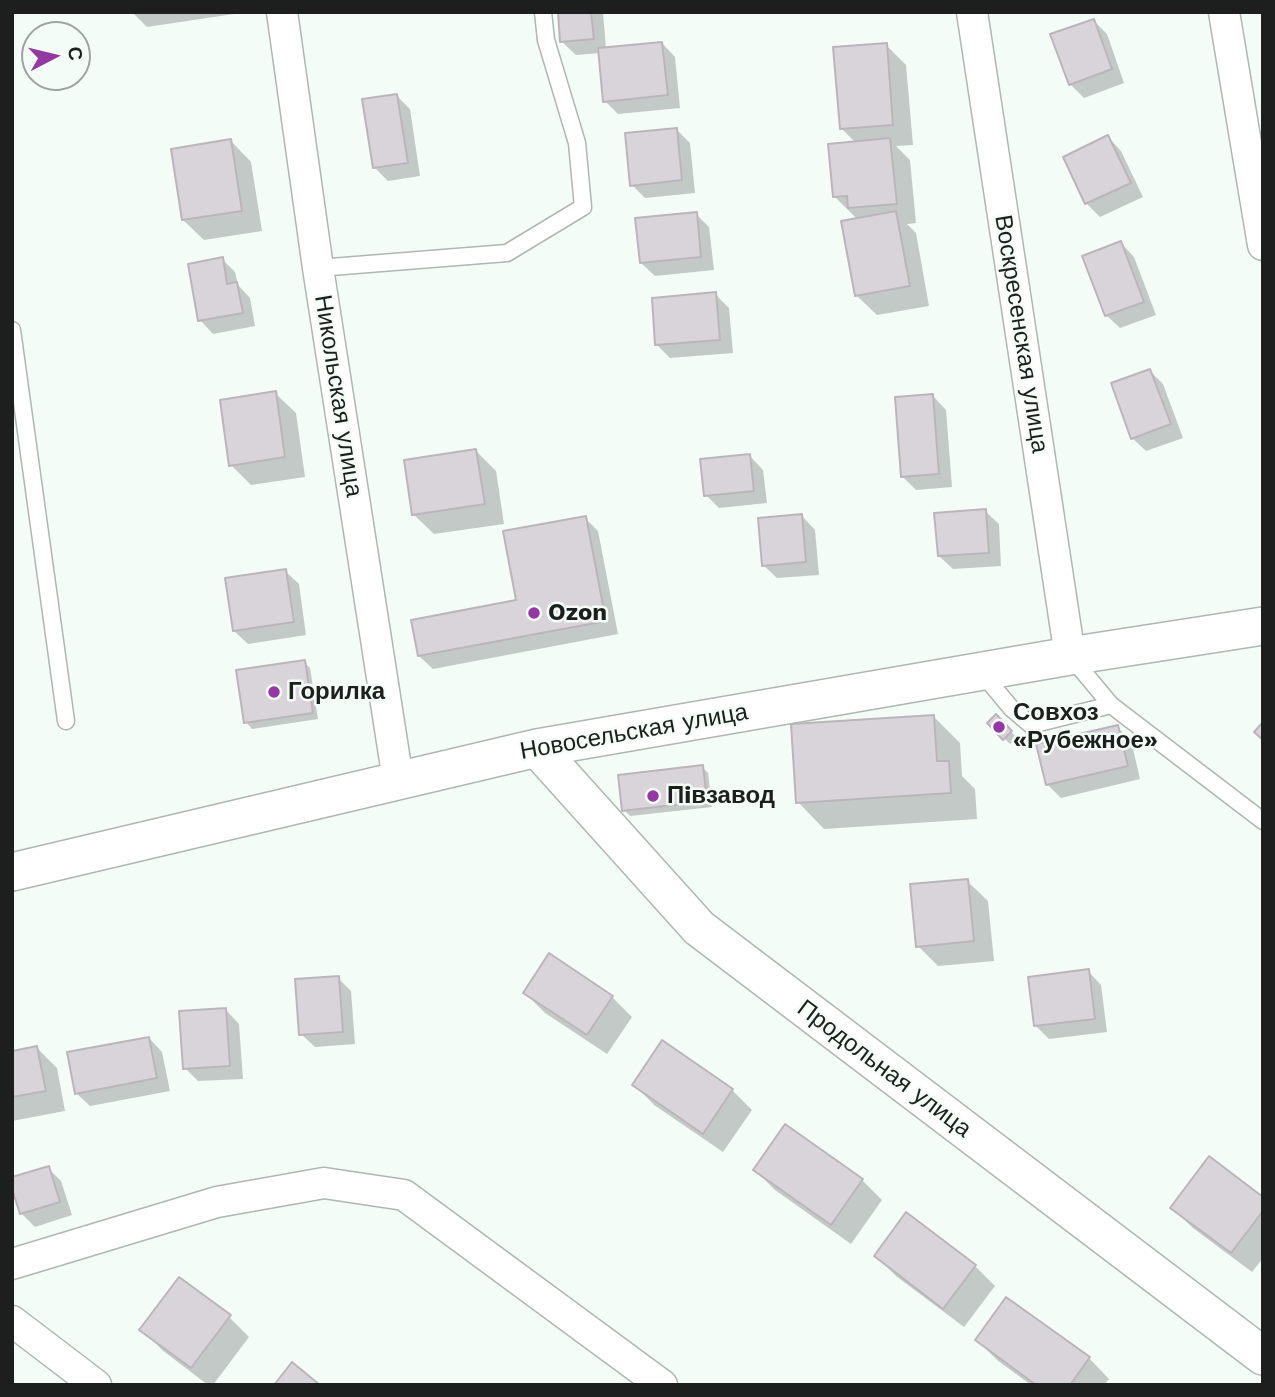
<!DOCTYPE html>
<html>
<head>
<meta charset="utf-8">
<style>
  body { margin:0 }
  #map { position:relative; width:1275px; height:1397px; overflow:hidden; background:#f4fcf8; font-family:"Work Sans",sans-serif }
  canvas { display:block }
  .frame { position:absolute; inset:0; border:14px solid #1c1f1e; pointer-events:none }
  .north { position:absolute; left:21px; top:21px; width:70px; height:70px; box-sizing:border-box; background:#f4fcf8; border:2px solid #9ea4a1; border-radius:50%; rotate:83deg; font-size:19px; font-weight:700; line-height:28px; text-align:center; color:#1c1f1e }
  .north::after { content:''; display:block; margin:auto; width:24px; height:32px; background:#9439a3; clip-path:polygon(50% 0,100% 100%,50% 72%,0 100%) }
</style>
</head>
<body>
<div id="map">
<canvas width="1275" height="1397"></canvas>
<div class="frame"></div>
<div class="north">С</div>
</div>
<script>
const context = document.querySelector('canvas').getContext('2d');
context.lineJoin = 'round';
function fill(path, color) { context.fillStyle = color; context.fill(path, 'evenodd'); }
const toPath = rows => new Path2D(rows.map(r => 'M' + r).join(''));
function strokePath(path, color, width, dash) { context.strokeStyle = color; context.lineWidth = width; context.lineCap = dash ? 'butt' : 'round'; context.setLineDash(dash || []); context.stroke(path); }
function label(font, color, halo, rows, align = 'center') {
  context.font = font + ' "Work Sans",sans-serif'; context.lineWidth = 5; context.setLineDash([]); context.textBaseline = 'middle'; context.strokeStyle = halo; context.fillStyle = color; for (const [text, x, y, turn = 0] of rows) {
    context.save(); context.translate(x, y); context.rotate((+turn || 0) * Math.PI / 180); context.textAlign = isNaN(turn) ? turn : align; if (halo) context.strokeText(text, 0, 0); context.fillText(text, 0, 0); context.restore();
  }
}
fill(toPath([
  [132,12,233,12,234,14,147,27],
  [559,12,603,12,606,49,662,43,675,57,680,108,618,114,605,101,600,53,576,55,562,42],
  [1094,21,1107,34,1124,83,1084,98,1070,84],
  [886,45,906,65,913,145,896,146,910,160,916,223,907,224,916,233,929,306,877,315,856,295,858,220,835,197,856,143,841,128],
  [397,96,410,109,420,176,388,181,374,167],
  [677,130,690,143,695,193,645,198,632,185],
  [1108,137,1121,151,1143,197,1100,217,1086,203],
  [231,141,251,162,262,231,204,240,183,220],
  [696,214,709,227,714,270,655,276,641,263],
  [1121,243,1134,257,1156,315,1120,328,1106,315],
  [222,259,235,272,238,285,250,298,255,326,213,334,200,320],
  [715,294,729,308,733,353,670,358,657,345],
  [1150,371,1163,384,1183,438,1146,451,1132,438],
  [275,393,296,413,305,477,251,485,231,465],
  [933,396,946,410,952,487,916,490,903,477],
  [476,451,496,471,504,524,434,534,413,514],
  [750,456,763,470,767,503,719,508,706,495],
  [985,511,999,524,1001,566,953,569,939,556],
  [802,516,815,530,819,575,777,578,763,565],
  [585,518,598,531,618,634,433,669,419,656,519,601],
  [285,571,299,584,306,635,248,644,234,631],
  [304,662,310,668,318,719,252,729,246,722],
  [933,716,960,743,962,776,975,789,977,819,824,829,798,802],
  [996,716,1017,738,1010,744,989,723],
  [1117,727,1131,740,1140,779,1061,798,1048,785],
  [702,767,708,773,712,807,630,816,624,810],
  [967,881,988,901,994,961,938,966,918,946],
  [1088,971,1101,985,1107,1032,1049,1039,1036,1026],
  [338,978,351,991,355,1044,315,1047,301,1034],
  [525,993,612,997,632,1017,607,1054,545,1013],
  [226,1010,239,1024,243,1079,198,1081,185,1068],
  [149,1038,162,1052,170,1091,90,1106,76,1093],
  [37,1048,57,1068,65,1111,12,1121,12,1053],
  [634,1084,732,1090,752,1110,723,1152,654,1105],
  [48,1168,61,1181,72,1215,35,1227,22,1214,12,1183],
  [755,1170,862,1180,882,1200,851,1244,775,1190],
  [1263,1199,1263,1258,1252,1272,1193,1228,1172,1208],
  [876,1256,975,1266,995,1286,964,1327,896,1276],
  [229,1317,249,1337,213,1385,208,1385,162,1350,142,1329],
  [977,1340,1089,1358,1109,1379,1104,1385,1031,1385,997,1360]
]), '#0003');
const building = toPath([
  [558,12,591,12,594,39,560,42,558,12],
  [1094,19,1112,69,1069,85,1050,34,1094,19],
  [662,42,668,95,603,102,598,48,662,42],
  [887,43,893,125,840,129,833,47,887,43],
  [397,94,408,163,373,168,362,99,397,94],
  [677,128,682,180,630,186,625,133,677,128],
  [1108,135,1131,183,1085,204,1063,157,1108,135],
  [890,138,897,204,848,208,847,196,833,197,828,144,890,138],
  [231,139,242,211,182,220,171,149,231,139],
  [896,211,910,286,855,296,841,221,896,211],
  [697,212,701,257,640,263,635,218,697,212],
  [1121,241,1144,302,1105,316,1082,256,1121,241],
  [223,257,227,284,237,282,243,313,198,321,188,264,223,257],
  [716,292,720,340,655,345,652,298,716,292],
  [1150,369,1171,424,1131,439,1111,383,1150,369],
  [276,391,285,457,229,466,220,400,276,391],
  [933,394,939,474,901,477,895,397,933,394],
  [476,449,485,504,412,515,404,460,476,449],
  [750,454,754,491,704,496,700,459,750,454],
  [986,509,989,553,938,556,934,513,986,509],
  [802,514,806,562,762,566,758,518,802,514],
  [586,516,606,621,418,656,411,620,516,600,503,531,586,516],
  [286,569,294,622,233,631,225,578,286,569],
  [305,660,313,713,244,723,236,670,305,660],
  [996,714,1012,731,1003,740,987,723,996,714],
  [934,715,937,761,949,761,951,793,796,803,791,724,934,715],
  [1263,722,1263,740,1254,732,1263,722],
  [1118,725,1128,766,1046,785,1036,744,1118,725],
  [703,765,707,801,622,811,618,775,703,765],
  [968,879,974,941,916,947,910,884,968,879],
  [549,953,613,996,587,1035,523,993,549,953],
  [1089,969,1095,1019,1034,1026,1028,977,1089,969],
  [339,976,343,1032,299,1035,295,979,339,976],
  [226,1008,230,1066,183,1069,179,1011,226,1008],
  [149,1037,157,1078,75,1094,67,1052,149,1037],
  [662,1040,733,1089,703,1134,632,1085,662,1040],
  [37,1046,46,1091,12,1097,12,1051,37,1046],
  [785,1124,863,1179,831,1225,753,1170,785,1124],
  [1209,1156,1263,1197,1263,1211,1231,1253,1170,1208,1209,1156],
  [49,1166,60,1202,20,1214,12,1189,12,1177,49,1166],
  [906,1212,976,1265,943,1309,874,1256,906,1212],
  [179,1277,231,1315,191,1368,139,1330,179,1277],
  [1006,1297,1090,1357,1070,1385,1036,1385,975,1340,1006,1297],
  [292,1362,320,1385,274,1385,292,1362]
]);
fill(building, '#d9d4da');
strokePath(building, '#bbb5bb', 2);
const service = toPath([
  [318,268,507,253,583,207,577,143,546,40,543,12],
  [12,330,66,721],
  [982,673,1011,708,1031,725,1111,705,1071,657],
  [1111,705,1263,821]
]);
const minor = toPath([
  [282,12,318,268,398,780],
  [972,12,1070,656],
  [1224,12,1263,245],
  [12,1264,217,1202,324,1183,404,1195,662,1385],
  [12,1321,96,1385]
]);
const tertiary = toPath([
  [537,748,699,928,1263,1356],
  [12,872,537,748,1070,656,1263,626]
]);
strokePath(service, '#afb7b3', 19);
strokePath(minor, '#afb7b3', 33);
strokePath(tertiary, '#afb7b3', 40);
strokePath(service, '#fff', 16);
strokePath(minor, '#fff', 30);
strokePath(tertiary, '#fff', 37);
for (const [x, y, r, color] of [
  [534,613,7,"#9439a3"],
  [274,692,7,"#9439a3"],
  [999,727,7,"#9439a3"],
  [653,796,7,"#9439a3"]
]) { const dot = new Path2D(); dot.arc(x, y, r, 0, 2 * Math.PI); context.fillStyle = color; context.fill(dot); strokePath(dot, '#f4fcf8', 2.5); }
label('24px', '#1c1f1e', '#f4fcf8', [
  ["Воскресенская улица",1021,334,81],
  ["Никольская улица",338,396,81],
  ["Новосельская улица",634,732,-10],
  ["Продольная улица",884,1069,37]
]);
label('bold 24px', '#1c1f1e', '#f4fcf8', [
  ["Ozon",548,613],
  ["Горилка",288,692],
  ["Совхоз",1013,713],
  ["«Рубежное»",1013,741],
  ["Пiвзавод",667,796]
], 'left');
</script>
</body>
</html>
